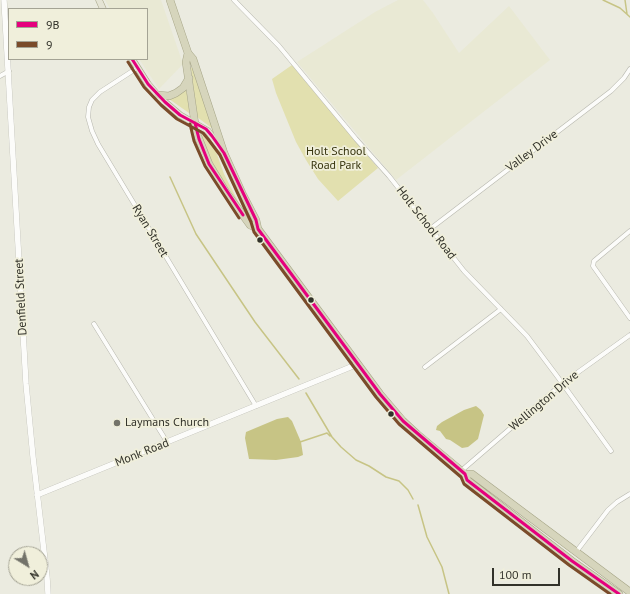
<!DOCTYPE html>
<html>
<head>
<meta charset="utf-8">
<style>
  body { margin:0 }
  #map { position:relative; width:630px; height:594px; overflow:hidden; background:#ebebe0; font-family:"PT Sans",sans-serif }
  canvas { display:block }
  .legend { position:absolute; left:8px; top:8px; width:140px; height:52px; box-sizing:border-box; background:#f0efdb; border:1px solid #a4a394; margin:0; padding:5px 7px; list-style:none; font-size:12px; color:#32322a }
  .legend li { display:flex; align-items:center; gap:8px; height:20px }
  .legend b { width:20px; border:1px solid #a4a394 }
  .north { position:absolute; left:8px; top:546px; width:40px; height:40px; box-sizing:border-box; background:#f0efdb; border:1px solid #a4a394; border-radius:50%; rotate:143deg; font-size:11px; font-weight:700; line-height:16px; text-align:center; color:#32322a }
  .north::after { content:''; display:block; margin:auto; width:14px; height:18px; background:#73736a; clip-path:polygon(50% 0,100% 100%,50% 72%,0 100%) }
  .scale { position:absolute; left:492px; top:568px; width:68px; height:18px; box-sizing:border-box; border:2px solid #32322a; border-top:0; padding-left:5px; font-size:12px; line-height:14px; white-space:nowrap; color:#32322a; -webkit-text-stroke:3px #f0efdb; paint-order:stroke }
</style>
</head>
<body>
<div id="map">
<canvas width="630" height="594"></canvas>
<ul class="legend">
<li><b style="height:5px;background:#e5007d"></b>9B</li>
<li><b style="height:5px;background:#7a4b2a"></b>9</li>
</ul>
<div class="north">N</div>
<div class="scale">100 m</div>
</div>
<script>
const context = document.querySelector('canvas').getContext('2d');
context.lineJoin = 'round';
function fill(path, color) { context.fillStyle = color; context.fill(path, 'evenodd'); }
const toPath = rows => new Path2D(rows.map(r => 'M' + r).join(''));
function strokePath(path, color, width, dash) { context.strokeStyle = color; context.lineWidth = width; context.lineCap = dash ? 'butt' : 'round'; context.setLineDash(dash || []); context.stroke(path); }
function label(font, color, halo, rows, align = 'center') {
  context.font = font + ' "PT Sans",sans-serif'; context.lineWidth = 3.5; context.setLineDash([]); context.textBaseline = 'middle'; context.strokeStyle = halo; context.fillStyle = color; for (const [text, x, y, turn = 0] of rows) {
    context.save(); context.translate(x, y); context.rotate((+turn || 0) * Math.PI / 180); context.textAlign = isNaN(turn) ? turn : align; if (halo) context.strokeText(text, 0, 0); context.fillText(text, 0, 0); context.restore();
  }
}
fill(toPath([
  [105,0,161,0,183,64,159,89,139,59,147,59,147,9,110,9],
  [398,0,423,0,433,13,459,53,509,6,550,60,396,180,297,62,375,12]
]), '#e9e9d4');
fill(toPath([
  [292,65,378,168,338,201,318,179,306,160,296,142,276,93,272,79],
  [193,67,213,129,197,117,191,68],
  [186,88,190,113,189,113,169,99],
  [201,130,213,143,224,174,240,205,216,170,204,145]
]), '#e2e0af');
fill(toPath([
  [476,406,481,410,484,415,478,439,468,447,462,448,450,440,446,439,440,431,436,430,437,426,442,422,464,410],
  [288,417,292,421,301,442,303,455,298,457,276,460,249,459,245,438,246,432,277,419]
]), '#c7c485');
strokePath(toPath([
  [603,0,620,8,630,17],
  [625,0,627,14],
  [170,177,196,234,255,322,299,379],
  [306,393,332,437,341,447,356,460,369,466,386,477,399,481,408,490,413,499],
  [300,442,327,433,330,436],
  [418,505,427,537,442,567,449,594]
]), '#c7c485', 1.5);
const street = toPath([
  [234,0,279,46,356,139,389,176,464,271,527,336,557,376,611,451],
  [137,68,100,92,92,100,89,107,88,117,92,131,98,144,256,406],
  [0,76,9,71],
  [430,229,611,91,624,78,630,69],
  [630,231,594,261,593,266,630,318],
  [94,324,167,442],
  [425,367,501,309],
  [461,471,563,383,630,335],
  [576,552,608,510,617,502,630,494]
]);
const secondary = toPath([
  [4,0,26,384,33,457,47,577,48,594],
  [37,495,358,364]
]);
const primary = toPath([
  [99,0,103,9],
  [132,59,148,84,160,98,180,115,208,131,221,149]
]);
const highway = toPath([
  [170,0,188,53,186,62,196,131,199,139,209,164,226,192,250,225,258,229],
  [188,53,193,59,224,153,242,193,256,220,258,229,380,394,403,421,417,434,465,474,467,480,572,561,619,594],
  [158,95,169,96,176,93,183,88,189,78],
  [465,474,472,474,630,592]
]);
strokePath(street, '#b7b7ae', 5);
strokePath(secondary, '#b7b7ae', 6);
strokePath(primary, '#a6a587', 7);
strokePath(highway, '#a6a587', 8);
strokePath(street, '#fcfcfa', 4);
strokePath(secondary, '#fcfcfa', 5.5);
strokePath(primary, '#e5e4d5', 6);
strokePath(highway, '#d6d5bc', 7);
strokePath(toPath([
  [132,59,148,84,165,102,180,115,206,129,212,136,224,153,256,220,258,229,380,394,403,421,465,474,467,480,572,561,619,594],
  [195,123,199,139,209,164,243,215]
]), '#e5007d', 3);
strokePath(toPath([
  [128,62,144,87,161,105,177,119,203,133,208,139,220,155,251,222,254,232,376,397,399,424,461,477,464,484,569,565,610,594],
  [190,124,194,141,205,166,239,218]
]), '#7a4b2a', 3);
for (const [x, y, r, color] of [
  [260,240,3.5,"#32322a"],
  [311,300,3.5,"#32322a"],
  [391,414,3.5,"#32322a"],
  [117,423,4,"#73736a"]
]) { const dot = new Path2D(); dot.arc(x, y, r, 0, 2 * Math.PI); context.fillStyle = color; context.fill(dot); strokePath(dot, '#f0efdb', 1.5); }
label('12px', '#32322a', '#f0efdb', [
  ["Valley Drive",532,151,-37],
  ["Holt School Road",426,223,52],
  ["Ryan Street",150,231,59],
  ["Denfield Street",21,297,-93],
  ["Wellington Drive",544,401,-40],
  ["Monk Road",142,453,-22]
]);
label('12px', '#37350f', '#f0efdb', [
  ["Holt School",336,152],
  ["Road Park",336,166]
]);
label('12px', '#32322a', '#f0efdb', [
  ["Laymans Church",125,423]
], 'left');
</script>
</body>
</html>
